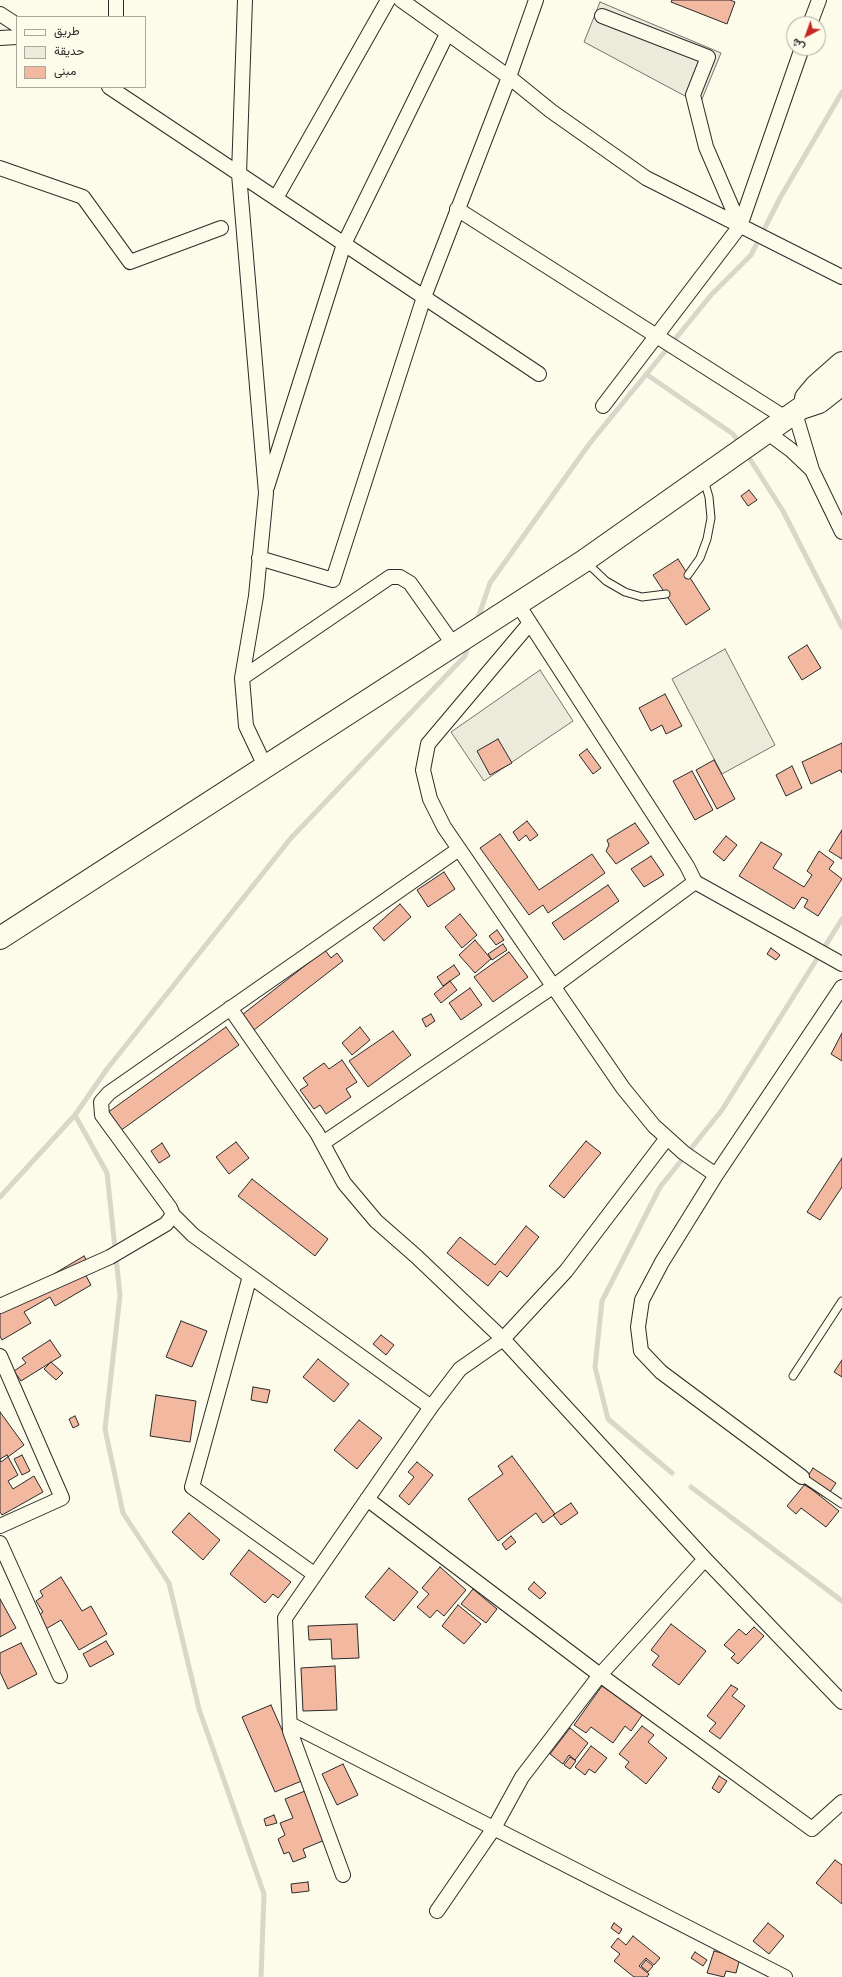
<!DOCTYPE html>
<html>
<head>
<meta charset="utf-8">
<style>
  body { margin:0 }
  #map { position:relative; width:842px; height:1977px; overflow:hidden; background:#fdfbea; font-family:"Fira Sans",Vazirmatn,sans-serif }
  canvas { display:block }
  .legend { position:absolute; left:16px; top:16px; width:130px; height:72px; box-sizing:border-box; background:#fdfbea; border:1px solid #a9a89e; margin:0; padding:5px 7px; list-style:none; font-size:12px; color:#2b2b2b }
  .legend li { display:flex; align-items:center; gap:8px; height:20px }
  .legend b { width:20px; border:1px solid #a9a89e }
  .north { position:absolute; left:786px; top:16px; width:40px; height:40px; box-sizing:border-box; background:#fdfbea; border:1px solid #a9a89e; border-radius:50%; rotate:221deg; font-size:11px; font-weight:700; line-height:16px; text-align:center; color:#2b2b2b }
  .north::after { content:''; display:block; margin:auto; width:14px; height:18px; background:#c62828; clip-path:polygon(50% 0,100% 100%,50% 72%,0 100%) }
</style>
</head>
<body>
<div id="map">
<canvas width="842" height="1977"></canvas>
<ul class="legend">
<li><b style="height:5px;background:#fdfbea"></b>طريق</li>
<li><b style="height:11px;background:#ecebdb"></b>حديقة</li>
<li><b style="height:11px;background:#f2b8a0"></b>مبنى</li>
</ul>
<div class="north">ش</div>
</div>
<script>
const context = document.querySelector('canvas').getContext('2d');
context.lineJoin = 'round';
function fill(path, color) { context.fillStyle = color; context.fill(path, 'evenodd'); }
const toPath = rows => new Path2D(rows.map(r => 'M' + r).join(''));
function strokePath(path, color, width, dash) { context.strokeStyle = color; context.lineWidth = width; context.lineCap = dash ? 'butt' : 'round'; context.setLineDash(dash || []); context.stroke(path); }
const green = toPath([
  [725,649,775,745,722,774,672,679,725,649],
  [540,670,573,721,484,781,451,732,540,670]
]);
fill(green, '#ecebdb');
strokePath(green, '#74746e', 1);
const parking = toPath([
  [600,2,721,53,700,104,584,42,600,2]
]);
fill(parking, '#eceadb');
strokePath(parking, '#74746e', 1);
strokePath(toPath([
  [646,374,733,434,741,445],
  [746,453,783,511,842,627],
  [477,621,490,583,590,443,712,294,751,255,780,198,842,92],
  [75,1115,107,1173,120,1295,105,1429,123,1513,169,1583,199,1709,264,1894,261,1977],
  [0,1197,75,1115,107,1069,291,838,465,656,469,644],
  [672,1473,608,1419,595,1367,602,1301,660,1187,722,1110,842,919],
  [691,1487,842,1601]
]), '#d8d7c9', 5);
const building = toPath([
  [672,0,730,0,735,2,727,24,671,2,672,0],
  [749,490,757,500,748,506,741,496,749,490],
  [678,559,710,609,686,625,653,575,678,559],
  [807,645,821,668,802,680,788,657,807,645],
  [665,694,682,726,666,734,662,725,651,731,639,708,665,694],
  [498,739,512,763,490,775,477,751,498,739],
  [842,743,842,773,840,770,811,784,802,762,842,743],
  [587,749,601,768,593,774,579,755,587,749],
  [714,760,735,799,717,809,696,770,714,760],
  [792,766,802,788,786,796,776,775,792,766],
  [692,771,713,810,695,820,673,781,692,771],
  [527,821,538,835,530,841,526,835,519,841,513,832,527,821],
  [635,823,649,843,616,864,606,851,609,845,607,840,635,823],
  [842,830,842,859,829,851,842,830],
  [500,834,539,890,592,854,605,873,548,913,543,905,529,915,480,848,500,834],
  [726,836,737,845,724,861,713,852,726,836],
  [761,842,782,854,773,868,804,887,812,875,807,871,819,851,834,862,829,869,842,879,818,916,804,907,808,900,802,897,794,909,739,876,761,842],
  [651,856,664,875,644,887,631,869,651,856],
  [444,872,455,889,428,907,417,890,444,872],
  [608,885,619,901,564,940,552,923,608,885],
  [400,904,411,917,384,941,373,928,400,904],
  [460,914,477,935,462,948,445,927,460,914],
  [497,930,504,940,496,945,489,936,497,930],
  [475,940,491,959,475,973,459,955,475,940],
  [503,944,507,950,492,960,488,954,503,944],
  [771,948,780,955,776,960,767,954,771,948],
  [325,950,331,958,337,953,343,961,250,1033,238,1018,325,950],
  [509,952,528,977,493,1002,474,977,509,952],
  [454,965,460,974,443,986,437,977,454,965],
  [450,981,457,990,441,1003,434,994,450,981],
  [470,988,482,1005,461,1020,449,1003,470,988],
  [431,1014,435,1021,426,1027,422,1019,431,1014],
  [226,1027,239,1045,120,1131,107,1113,226,1027],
  [360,1027,370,1040,352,1055,342,1043,360,1027],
  [393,1031,411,1055,368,1087,349,1061,393,1031],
  [842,1033,842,1061,831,1054,842,1033],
  [342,1060,357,1082,346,1089,351,1097,326,1114,320,1105,314,1109,300,1090,308,1085,303,1078,324,1063,329,1069,342,1060],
  [586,1141,601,1153,564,1198,549,1186,586,1141],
  [236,1142,249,1158,229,1174,216,1157,236,1142],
  [162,1143,170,1156,159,1163,151,1151,162,1143],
  [842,1158,842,1187,820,1220,807,1212,842,1158],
  [252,1179,328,1239,315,1256,238,1196,252,1179],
  [526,1226,539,1237,507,1277,500,1271,488,1286,447,1253,460,1237,495,1265,526,1226],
  [84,1256,92,1270,85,1274,91,1285,55,1306,50,1297,24,1312,31,1323,2,1340,0,1336,0,1306,84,1256],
  [181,1321,207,1331,192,1367,166,1357,181,1321],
  [381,1335,394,1345,386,1355,373,1344,381,1335],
  [50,1340,61,1356,21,1381,14,1371,26,1363,22,1358,50,1340],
  [318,1359,349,1384,334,1402,303,1377,318,1359],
  [842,1360,842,1377,834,1372,842,1360],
  [51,1362,63,1373,56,1380,44,1369,51,1362],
  [253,1387,270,1390,267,1403,251,1400,253,1387],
  [156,1395,196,1401,190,1442,150,1436,156,1395],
  [0,1412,24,1445,1,1462,0,1461,0,1412],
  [75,1416,79,1425,73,1428,69,1419,75,1416],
  [359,1420,382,1438,357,1469,334,1450,359,1420],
  [7,1455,18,1475,8,1481,13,1489,34,1476,43,1492,2,1515,0,1512,0,1459,7,1455],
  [22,1455,30,1471,22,1475,14,1459,22,1455],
  [512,1456,555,1514,543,1523,536,1513,498,1541,468,1499,503,1474,498,1466,512,1456],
  [417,1462,433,1475,409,1505,399,1496,414,1477,408,1472,417,1462],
  [813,1468,836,1483,826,1498,803,1484,813,1468],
  [805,1484,839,1511,826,1527,801,1508,796,1514,787,1506,805,1484],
  [571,1503,578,1513,561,1525,553,1515,571,1503],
  [189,1513,220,1540,203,1560,172,1532,189,1513],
  [511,1536,516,1542,506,1550,502,1544,511,1536],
  [249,1550,291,1582,278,1598,273,1594,265,1603,230,1574,249,1550],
  [440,1567,466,1590,444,1616,437,1610,430,1618,417,1607,429,1594,422,1588,440,1567],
  [389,1568,418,1592,394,1621,365,1597,389,1568],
  [61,1577,82,1611,91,1606,107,1634,79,1650,61,1620,44,1630,36,1617,43,1612,36,1601,43,1596,40,1591,61,1577],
  [534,1582,546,1593,540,1599,528,1589,534,1582],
  [473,1589,497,1609,486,1623,461,1604,473,1589],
  [0,1599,16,1628,0,1637,0,1599],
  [458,1605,481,1624,464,1644,442,1626,458,1605],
  [357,1624,359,1658,332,1659,331,1639,309,1640,308,1626,357,1624],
  [671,1624,706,1651,679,1685,652,1665,659,1656,651,1650,671,1624],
  [754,1627,764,1636,738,1664,731,1658,735,1654,724,1645,739,1629,746,1635,754,1627],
  [106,1641,114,1654,90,1667,83,1654,106,1641],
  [21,1643,37,1674,8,1689,0,1672,0,1653,21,1643],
  [335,1666,337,1710,303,1711,301,1668,335,1666],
  [731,1685,738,1689,732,1696,745,1706,720,1739,709,1731,716,1723,707,1716,731,1685],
  [602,1686,643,1714,631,1731,625,1726,613,1743,591,1727,586,1733,574,1725,602,1686],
  [271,1705,304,1780,275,1792,242,1717,271,1705],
  [642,1726,654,1735,648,1742,667,1758,646,1784,625,1767,629,1762,619,1754,642,1726],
  [570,1728,588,1743,575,1760,569,1755,563,1764,550,1754,570,1728],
  [591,1746,607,1758,595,1773,589,1769,585,1775,575,1767,591,1746],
  [570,1757,576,1761,570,1769,564,1765,570,1757],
  [343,1764,358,1795,337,1805,322,1774,343,1764],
  [719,1776,727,1781,719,1793,712,1788,719,1776],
  [305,1791,325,1840,303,1849,306,1857,293,1862,289,1852,284,1854,278,1839,285,1835,280,1823,293,1818,285,1799,305,1791],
  [274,1815,277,1823,266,1826,264,1819,274,1815],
  [835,1860,842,1865,842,1904,816,1883,835,1860],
  [308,1882,309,1891,292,1893,291,1884,308,1882],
  [614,1923,622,1929,619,1934,611,1928,614,1923],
  [768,1923,784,1936,769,1954,753,1941,768,1923],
  [633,1936,660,1958,654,1965,646,1958,639,1966,649,1974,647,1977,634,1977,614,1961,620,1954,611,1947,618,1938,626,1945,633,1936],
  [714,1951,740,1958,736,1973,726,1971,724,1977,707,1973,714,1951],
  [695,1952,707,1960,703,1966,691,1958,695,1952],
  [646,1960,653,1966,648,1972,641,1966,646,1960]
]);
fill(building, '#f2b8a0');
strokePath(building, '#2b2b2b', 1);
const service = toPath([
  [586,562,606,581,625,592,642,597,666,594],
  [688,575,700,558,707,539,711,518,709,497,704,480],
  [793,1376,842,1301],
  [802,1477,842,1504]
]);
const minor = toPath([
  [245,0,239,174,266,493,256,596,242,678,246,726,265,766],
  [401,0,509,77,551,111,646,178,842,277],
  [0,14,17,25],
  [602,16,708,57,693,95,706,147,740,226,802,48],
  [116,17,116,0],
  [810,24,819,0],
  [0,38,17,37],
  [109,87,539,374],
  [0,168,83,197,130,262,221,228],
  [276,198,388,0],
  [457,209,787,419],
  [603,406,740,226],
  [795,413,812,470,842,532],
  [768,433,791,450,812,470],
  [267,487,344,244,447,34],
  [259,558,333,580,424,297,509,77,536,0],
  [517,603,687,866,695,882,842,964],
  [530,623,428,744,423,770,430,799,444,827,623,1088,654,1126,684,1153,716,1175],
  [242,678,390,577,400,577,410,583,453,644],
  [230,1008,317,1133,344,1183,376,1221,417,1257,503,1339,705,1559,842,1702],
  [323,1143,554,986,695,882],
  [250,1276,192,1487,314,1574],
  [0,1306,110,1257,166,1224,173,1215],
  [0,1356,62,1498,0,1526],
  [431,1407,193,1235,173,1215,170,1208,102,1115,101,1102,109,1093,459,849],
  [802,1477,661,1372,641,1351,638,1327,642,1300,662,1262,716,1175,842,987],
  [367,1499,600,1675,812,1829,842,1802],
  [0,1543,60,1676],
  [290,1724,785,1977],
  [343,1875,290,1731,285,1618,431,1407,460,1369,503,1339,566,1271,667,1138],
  [437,1911,494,1828,522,1777,600,1675,705,1559]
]);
const primary = toPath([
  [806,398,816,386,842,363],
  [0,938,584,561,801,408,819,402,842,384]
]);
strokePath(service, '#2b2b2b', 9);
strokePath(minor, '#2b2b2b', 16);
strokePath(primary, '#2b2b2b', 24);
strokePath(service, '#fdfbea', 7);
strokePath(minor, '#fdfbea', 14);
strokePath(primary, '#fdfbea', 22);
</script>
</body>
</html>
